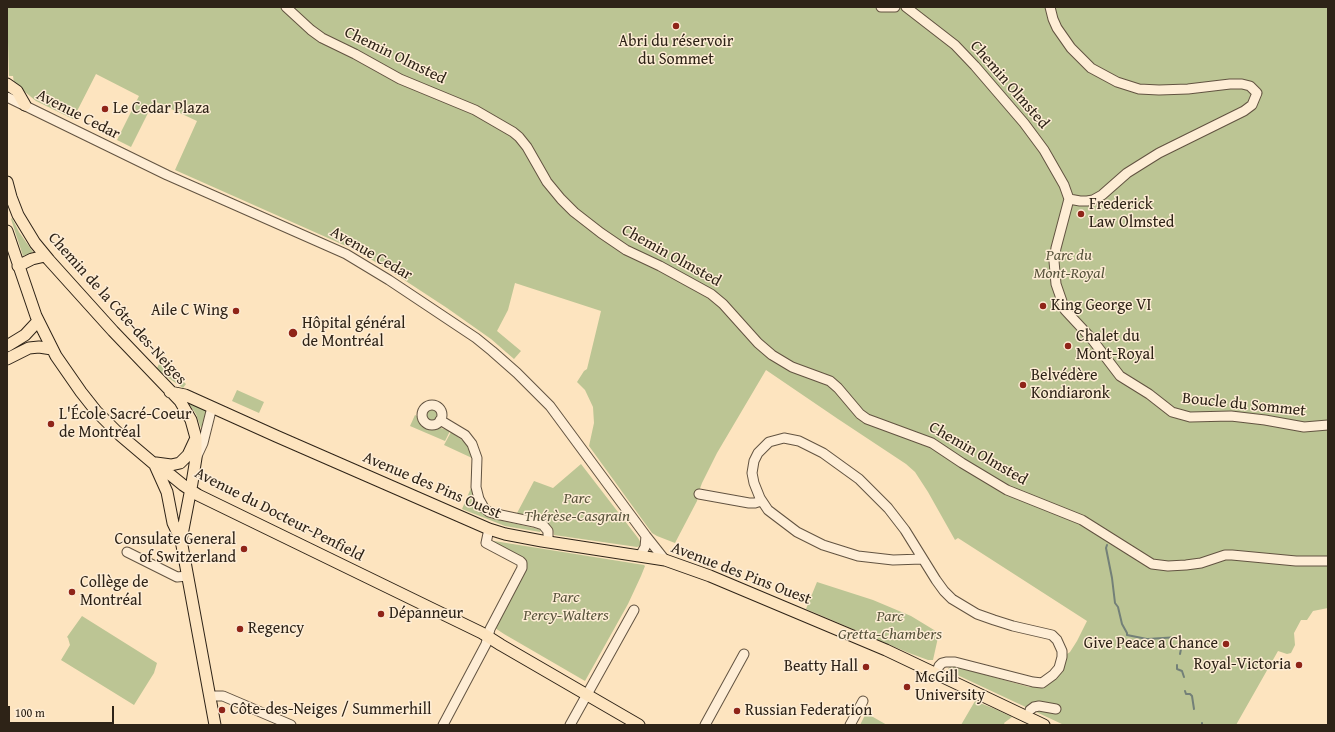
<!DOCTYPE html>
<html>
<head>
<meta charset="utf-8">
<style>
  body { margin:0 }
  #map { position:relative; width:1335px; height:732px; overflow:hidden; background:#fde4bf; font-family:"Gentium Book Plus",serif }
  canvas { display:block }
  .frame { position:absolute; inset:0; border:8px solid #2e2317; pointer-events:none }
  .scale { position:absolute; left:8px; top:706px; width:106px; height:18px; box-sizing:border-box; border:2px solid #2e2317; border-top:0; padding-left:5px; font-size:12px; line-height:14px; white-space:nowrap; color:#2e2317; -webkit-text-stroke:3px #feedd5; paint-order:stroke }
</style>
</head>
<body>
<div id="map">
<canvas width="1335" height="732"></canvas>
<div class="frame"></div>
<div class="scale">100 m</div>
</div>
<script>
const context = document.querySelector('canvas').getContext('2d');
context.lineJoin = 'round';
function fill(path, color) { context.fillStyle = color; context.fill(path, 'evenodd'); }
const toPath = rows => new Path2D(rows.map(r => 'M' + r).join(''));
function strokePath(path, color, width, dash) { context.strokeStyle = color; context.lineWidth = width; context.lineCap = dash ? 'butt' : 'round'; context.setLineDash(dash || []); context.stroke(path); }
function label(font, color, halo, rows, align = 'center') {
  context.font = font + ' "Gentium Book Plus",serif'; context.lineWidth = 3; context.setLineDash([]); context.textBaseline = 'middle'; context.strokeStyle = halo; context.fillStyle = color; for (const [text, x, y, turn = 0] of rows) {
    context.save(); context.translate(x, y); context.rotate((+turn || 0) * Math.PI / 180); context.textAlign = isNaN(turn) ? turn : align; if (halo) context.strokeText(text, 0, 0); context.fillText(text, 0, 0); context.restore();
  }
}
fill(toPath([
  [7,7,1328,7,1328,608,1313,611,1307,620,1301,620,1294,633,1295,645,1291,653,1287,654,1278,651,1236,725,1064,725,953,673,948,669,950,666,957,667,1029,687,1041,687,1063,669,1066,662,1067,654,1070,652,1077,641,1087,621,958,538,955,540,928,492,915,472,906,464,838,419,766,370,717,453,702,483,698,494,697,501,675,543,657,536,652,533,589,446,594,423,593,407,585,390,577,382,584,371,587,369,601,311,515,283,508,310,497,331,521,351,514,359,491,339,447,308,389,270,355,250,175,170,197,121,154,101,131,147,117,140,139,96,96,74,73,119,36,101,14,83,13,76,9,76],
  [12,218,19,232,33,252,23,256,11,219],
  [160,362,186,384,183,388,167,377,157,368],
  [237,390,264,402,259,413,232,401],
  [190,402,206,410,207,412,202,431,196,414,189,404],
  '425 415a6 6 0 1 1 12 0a6 6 0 1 1-12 0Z',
  [415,415,417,416,419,422,423,427,430,429,441,428,450,431,445,441,410,426],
  [451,432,466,443,470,450,472,458,444,445],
  [581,464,638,538,641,543,640,546,637,547,554,535,553,530,548,524,516,515,534,481,553,488],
  [471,488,476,505,484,514,490,518,534,528,541,530,540,532,505,526,462,509],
  [494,541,644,565,645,566,641,576,628,604,585,681,504,634,495,628,525,570,493,542],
  [817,582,873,600,911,616,939,633,933,660,928,660,909,653,806,609],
  [82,616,157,663,154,673,134,705,61,660,70,645,68,638,67,637],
  [975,701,995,709,1012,717,1004,723,1005,725,961,725],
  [866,713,887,725,860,725]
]), '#bcc594');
strokePath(toPath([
  [1107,545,1106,548,1112,578,1115,603,1118,607,1122,624,1127,633,1127,635,1147,639,1179,637],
  [1180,654,1181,649],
  [1177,665,1177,669,1182,671,1184,677],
  [1185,691,1186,694,1190,694,1192,696,1194,709],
  [1202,723,1202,725]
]), '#738078', 2);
const minor = toPath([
  [286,7,311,30,322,38,355,54,400,79,475,110,513,132,519,137,527,147,547,182,561,199,574,212,601,233,626,250,660,266,711,294,723,304,758,343,772,355,792,367,830,381,838,388,860,414,867,419,932,443,962,463,1007,490,1082,520,1152,564,1168,566,1186,565,1201,563,1225,555,1232,555,1296,561,1328,561],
  [881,7,895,7],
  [906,7,955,45,975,66,1024,123,1044,150,1064,185,1069,199],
  [1050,7,1053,19,1057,28,1071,48,1091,68,1117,82,1139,89,1159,90,1188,89,1230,84,1242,84,1250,86,1257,93,1252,105,1244,111,1159,153,1127,173,1102,195,1093,200,1087,201,1080,201,1069,199,1056,248,1054,261,1056,284,1065,310,1091,338,1120,376,1149,394,1172,412,1190,417,1231,416,1265,420,1304,427,1328,425],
  [7,97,167,175,346,254,389,280,476,338,492,351,517,373,550,406,646,536,665,560],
  '422 415a10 10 0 1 1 20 0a10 10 0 1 1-20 0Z',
  [440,420,465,435,472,444,477,458,476,487,479,499,484,508,489,512,496,514,534,522,543,525,548,531,548,541],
  [197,456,203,443,212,407],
  [699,494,749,503,755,503,761,501],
  [127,552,177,577,187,576],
  [640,556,645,547,646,536],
  [922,559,893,560,858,556,823,545,797,532,768,510,760,498,754,483,752,473,754,461,758,453,769,442,784,438,799,441,823,453,859,479,888,508,905,530,936,580,944,591,952,599,977,614,994,620,1013,626,1052,635,1057,640,1062,651,1062,657,1059,668,1053,675,1042,683,1033,682,955,662,946,662,942,663,939,666,936,674],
  [210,696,223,696,291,725],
  [1030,710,1034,707,1039,706,1056,709],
  [443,725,486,644,490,629,522,568,522,563,520,561,486,543,489,529],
  [570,725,634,610],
  [705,725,744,654],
  [850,725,863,701]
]);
const major = toPath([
  [7,84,17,91,25,105],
  [7,182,11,197,18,215,35,243,49,260,113,331,180,401,191,420,196,438,196,458,192,483,181,540,215,725],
  [7,231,36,316,56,356,81,392,96,411,120,435,153,463,167,472,183,485,198,495,482,633,501,645,639,725],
  [18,266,32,259,45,256],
  [7,346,25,335,38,321],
  [7,359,29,348,39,347,52,349],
  [170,392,185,395,276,436,489,529,505,534,542,541,665,560,710,576,886,650,1044,725],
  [154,463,167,492,173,523,181,540],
  [156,463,171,465,180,463,188,455,195,440]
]);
strokePath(minor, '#625341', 11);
strokePath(major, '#2e2317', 13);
strokePath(minor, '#feedd5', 9);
strokePath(major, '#fde4bf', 11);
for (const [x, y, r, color] of [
  [676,26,4,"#8f2418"],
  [105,109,4,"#8f2418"],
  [1081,214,4,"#8f2418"],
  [1043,306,4,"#8f2418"],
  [236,311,4,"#8f2418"],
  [293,333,5,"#8f2418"],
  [1068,346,4,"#8f2418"],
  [1023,385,4,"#8f2418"],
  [51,424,4,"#8f2418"],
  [244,549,4,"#8f2418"],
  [72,592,4,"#8f2418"],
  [381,614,4,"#8f2418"],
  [240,629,4,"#8f2418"],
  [1226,644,4,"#8f2418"],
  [1299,665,4,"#8f2418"],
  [866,667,4,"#8f2418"],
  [907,687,4,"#8f2418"],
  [222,710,4,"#8f2418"],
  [737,711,4,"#8f2418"]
]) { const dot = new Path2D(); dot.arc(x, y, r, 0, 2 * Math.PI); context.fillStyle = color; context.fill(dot); strokePath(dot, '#feedd5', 1.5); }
label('16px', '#2e2317', '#feedd5', [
  ["Abri du réservoir",676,42,"center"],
  ["du Sommet",676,60,"center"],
  ["Le Cedar Plaza",113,109],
  ["Frederick",1089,205],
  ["Law Olmsted",1089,223],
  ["King George VI",1051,306],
  ["Aile C Wing",228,311,"right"],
  ["Hôpital général",302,324],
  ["de Montréal",302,342],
  ["Chalet du",1076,337],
  ["Mont-Royal",1076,355],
  ["Belvédère",1031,376],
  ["Kondiaronk",1031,394],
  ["L'École Sacré-Coeur",59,415],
  ["de Montréal",59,433],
  ["Consulate General",236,540,"right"],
  ["of Switzerland",236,558,"right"],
  ["Collège de",80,583],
  ["Montréal",80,601],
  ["Dépanneur",389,614],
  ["Regency",248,629],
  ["Give Peace a Chance",1218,644,"right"],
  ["Royal-Victoria",1291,665,"right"],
  ["Beatty Hall",858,667,"right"],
  ["McGill",915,678],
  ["University",915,696],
  ["Côte-des-Neiges / Summerhill",230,710],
  ["Russian Federation",745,711]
], 'left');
label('16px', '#2e2317', '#feedd5', [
  ["Chemin Olmsted",395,56,26],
  ["Chemin Olmsted",1009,85,49],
  ["Avenue Cedar",78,115,27],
  ["Avenue Cedar",371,254,30],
  ["Chemin Olmsted",671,256,29],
  ["Chemin de la Côte-des-Neiges",117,309,48],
  ["Boucle du Sommet",1244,405,6],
  ["Chemin Olmsted",978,454,30],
  ["Avenue des Pins Ouest",432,486,23],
  ["Avenue du Docteur-Penfield",279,515,27],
  ["Avenue des Pins Ouest",741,574,21]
]);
label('italic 16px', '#59543c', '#feedd5', [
  ["Parc du",1069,256],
  ["Mont-Royal",1069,274],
  ["Parc",577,499],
  ["Thérèse-Casgrain",577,517],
  ["Parc",566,598],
  ["Percy-Walters",566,616],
  ["Parc",890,617],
  ["Gretta-Chambers",890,635]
]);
</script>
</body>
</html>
